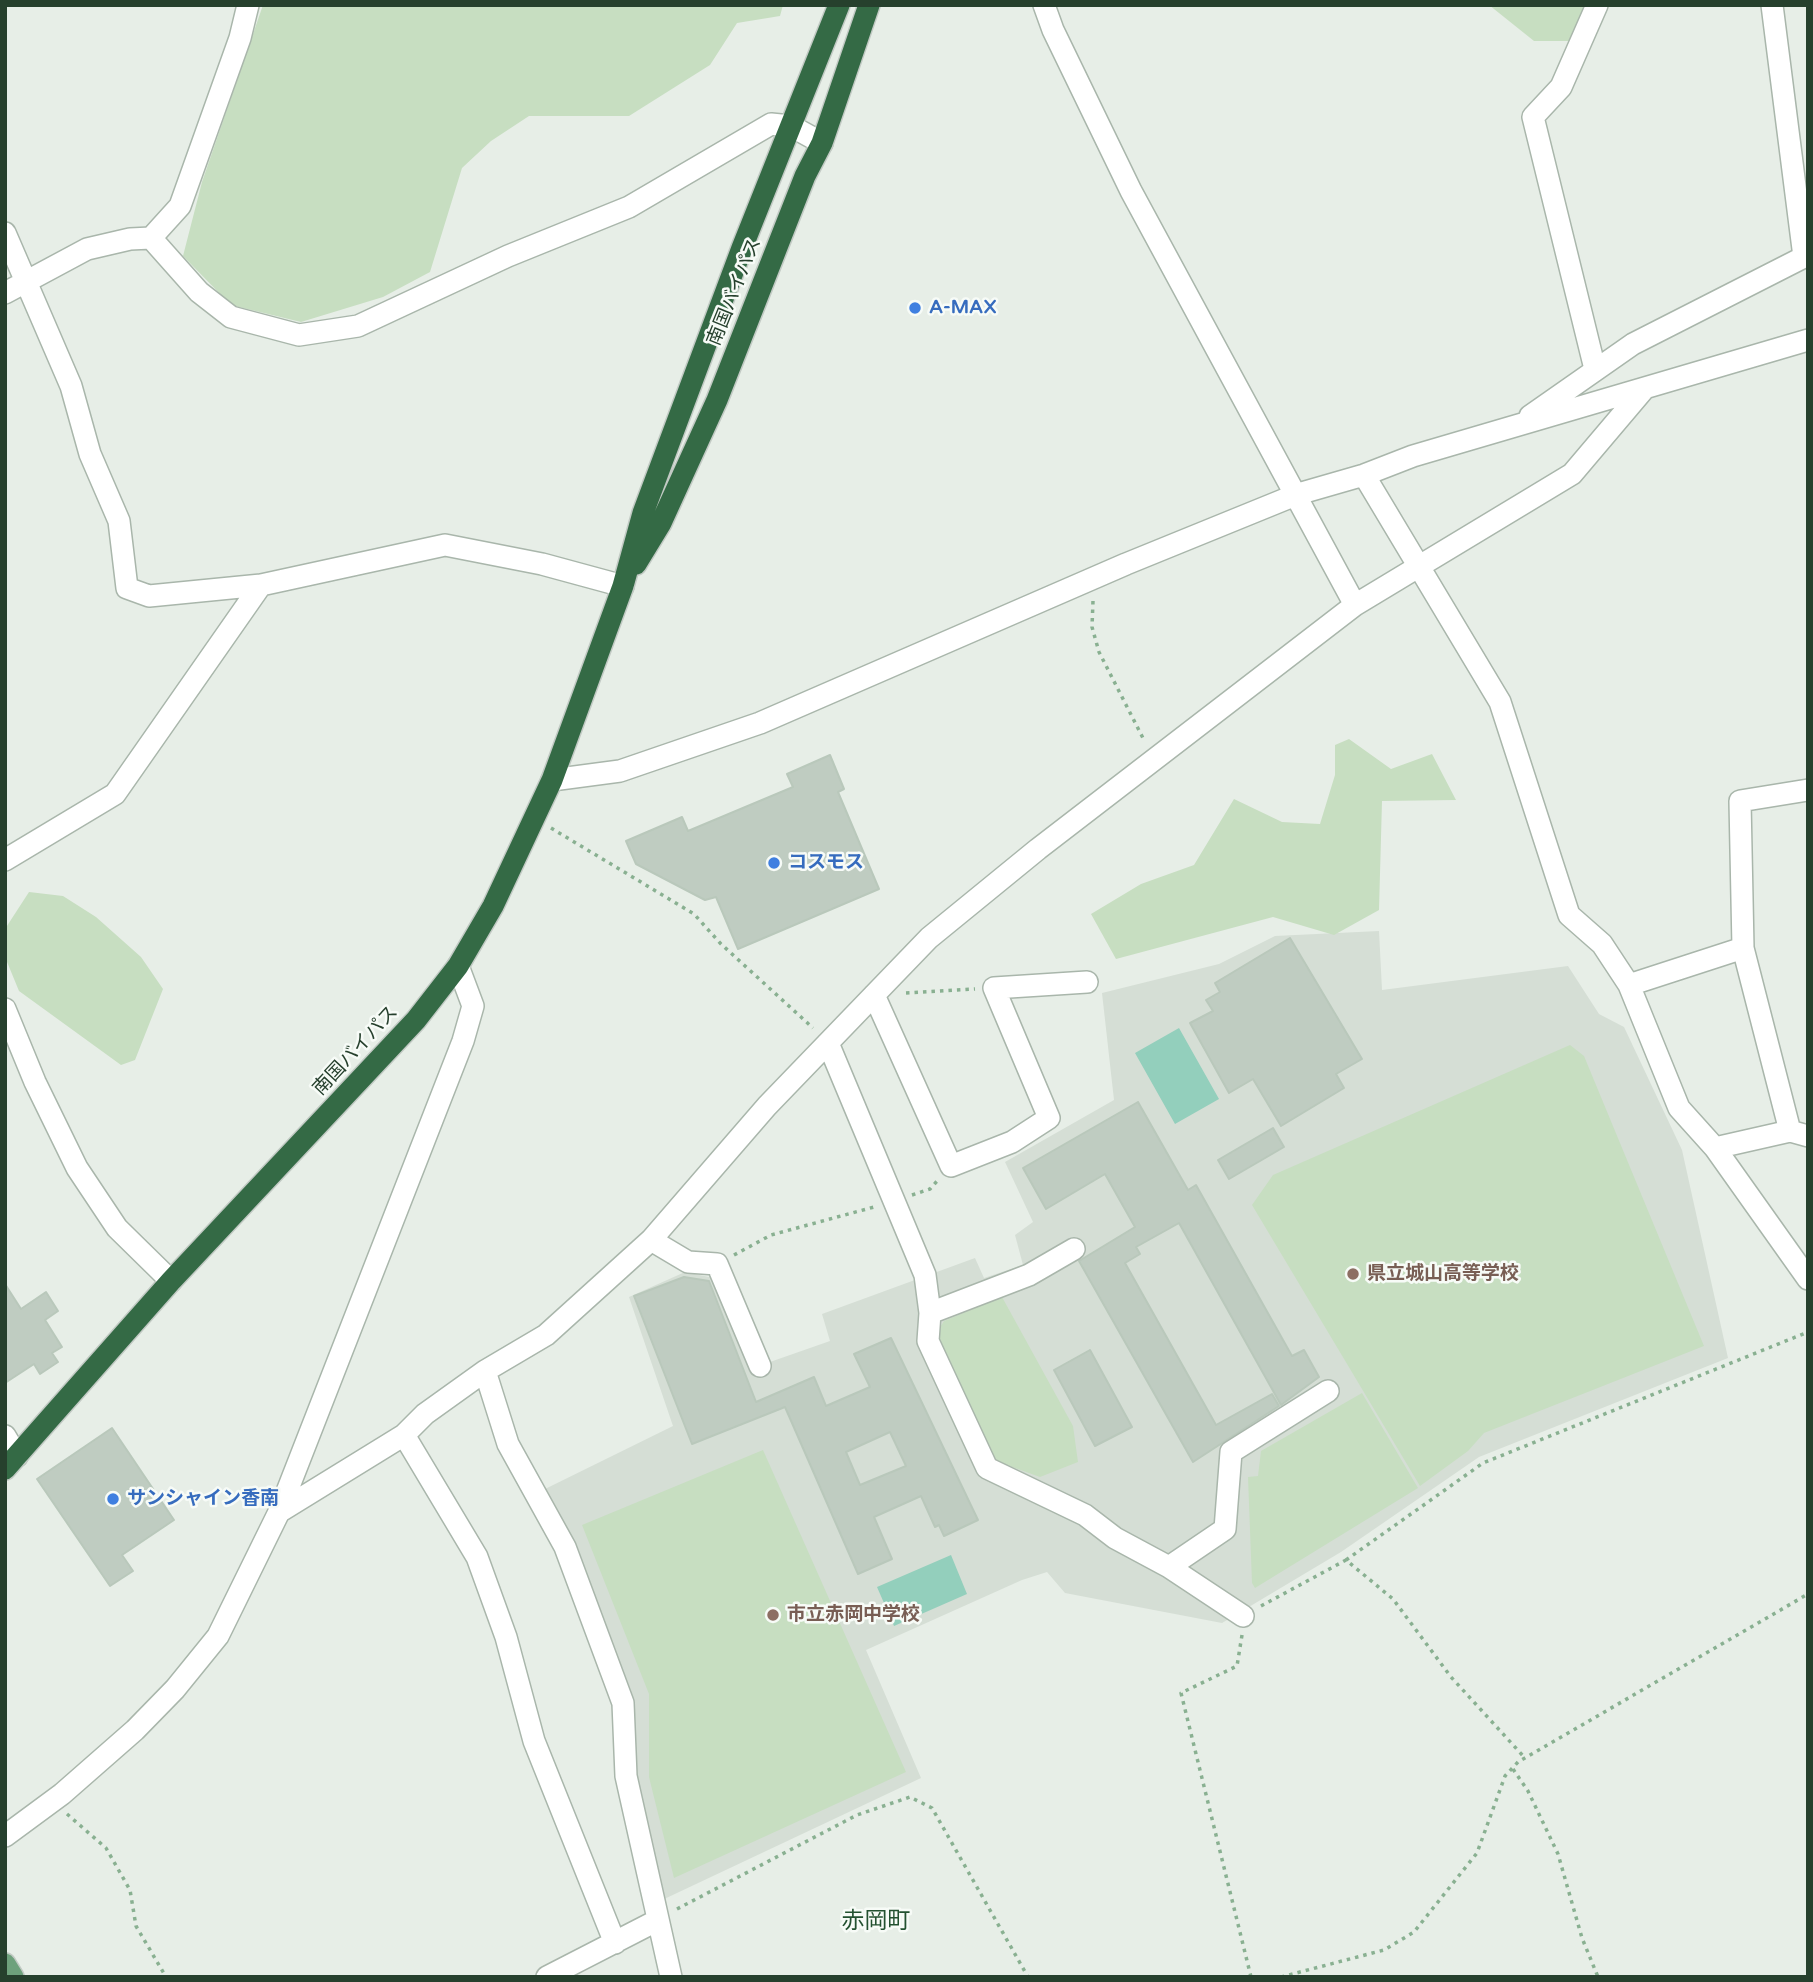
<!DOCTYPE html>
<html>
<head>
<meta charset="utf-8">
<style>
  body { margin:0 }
  #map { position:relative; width:1813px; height:1982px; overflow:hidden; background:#e7eee7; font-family:"Varela Round",sans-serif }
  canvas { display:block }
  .frame { position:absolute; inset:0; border:7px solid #26402d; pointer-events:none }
</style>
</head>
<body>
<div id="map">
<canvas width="1813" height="1982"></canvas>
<div class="frame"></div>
</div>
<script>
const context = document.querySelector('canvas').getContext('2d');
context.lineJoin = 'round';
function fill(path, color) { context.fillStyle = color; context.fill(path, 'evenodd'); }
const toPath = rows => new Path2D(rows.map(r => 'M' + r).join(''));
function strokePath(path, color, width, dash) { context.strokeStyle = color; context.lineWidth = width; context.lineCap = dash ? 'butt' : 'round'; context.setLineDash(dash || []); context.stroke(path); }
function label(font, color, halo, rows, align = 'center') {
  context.font = font + ' "Varela Round","Noto Sans JP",sans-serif'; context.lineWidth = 5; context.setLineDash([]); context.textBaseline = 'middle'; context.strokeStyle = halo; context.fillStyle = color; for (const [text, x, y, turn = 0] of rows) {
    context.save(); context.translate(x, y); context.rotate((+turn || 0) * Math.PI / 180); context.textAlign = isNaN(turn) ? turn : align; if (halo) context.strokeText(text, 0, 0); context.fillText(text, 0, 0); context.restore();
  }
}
fill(toPath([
  [1379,931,1382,990,1568,966,1599,1014,1624,1027,1682,1150,1728,1358,1479,1457,1341,1552,1222,1623,1065,1593,1047,1572,1022,1580,866,1650,921,1778,660,1901,635,1760,631,1691,571,1536,543,1490,673,1426,629,1297,685,1272,714,1278,750,1369,830,1341,822,1314,975,1258,984,1278,1023,1265,1015,1235,1033,1222,1005,1162,1114,1100,1102,993,1219,964,1275,936]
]), '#d5ded5');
fill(toPath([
  [263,5,783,5,780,16,737,23,710,65,629,116,529,116,491,141,462,168,430,272,383,297,301,322,231,305,183,256,202,182],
  [1489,5,1586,5,1569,41,1534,41],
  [1349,739,1391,769,1432,754,1456,800,1382,801,1379,910,1334,935,1273,917,1116,959,1091,914,1141,884,1194,865,1234,799,1282,822,1320,824,1335,775,1335,745],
  [29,892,63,896,96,917,141,957,163,989,135,1060,121,1065,19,991,5,957,5,929],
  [1570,1045,1584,1056,1704,1346,1484,1433,1468,1451,1420,1486,1252,1205,1273,1175],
  [1002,1297,1073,1426,1078,1462,1040,1477,993,1460,935,1335,944,1321],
  [1362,1393,1418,1488,1255,1588,1252,1583,1248,1477,1258,1476,1261,1451],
  [763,1450,906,1772,674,1878,649,1777,649,1694,582,1525]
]), '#c7dec1');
fill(toPath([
  [1179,1028,1219,1099,1175,1124,1135,1053],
  [951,1555,967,1594,894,1626,877,1587]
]), '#93cfbc');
const building = toPath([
  [830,755,844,789,838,792,879,889,738,949,716,897,705,900,636,864,626,841,682,817,688,831,793,787,787,774,830,755],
  [1290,938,1362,1059,1336,1074,1344,1088,1281,1126,1253,1079,1229,1093,1190,1023,1213,1011,1206,1000,1220,992,1215,983,1290,938],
  [1138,1102,1188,1190,1196,1185,1292,1356,1304,1350,1319,1377,1281,1405,1179,1223,1136,1247,1140,1254,1125,1263,1216,1425,1272,1394,1279,1406,1193,1462,1079,1261,1135,1227,1105,1174,1046,1209,1023,1168,1138,1102],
  [1273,1128,1284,1147,1229,1179,1218,1160,1273,1128],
  [684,1277,709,1281,756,1402,814,1377,826,1406,870,1387,854,1354,891,1338,978,1520,944,1536,939,1525,935,1527,921,1496,874,1517,892,1559,858,1574,785,1407,692,1444,634,1296,684,1277],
  [890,1432,906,1466,860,1485,846,1452,890,1432],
  [5,1284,21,1309,46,1292,58,1311,45,1320,62,1347,52,1353,58,1362,40,1374,34,1364,5,1383,5,1284],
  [1090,1350,1132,1427,1095,1446,1054,1370,1090,1350],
  [112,1428,174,1520,122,1555,133,1571,110,1586,37,1479,112,1428]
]);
fill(building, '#bfccc1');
strokePath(building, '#b9c8bb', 2);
const minor = toPath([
  [1044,5,1053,30,1131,191,1355,605],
  [5,233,71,386,90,454,119,521,127,588,149,596,261,585,445,545,542,564,623,586],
  [151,238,199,292,231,317,299,335,358,326,508,256,629,207,771,124,791,126,822,143],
  [5,293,87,249,130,239,151,238,180,206,240,38,248,5],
  [1595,369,1533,117,1561,87,1597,5],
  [1530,416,1633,344,1804,257,1772,5],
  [1364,475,1500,702,1569,915,1602,944,1629,985,1679,1108,1715,1148,1808,1279],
  [552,780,620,771,760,723,1126,564,1298,494,1364,475,1413,456,1808,340],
  [5,860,115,794,261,585],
  [1743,948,1790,1131],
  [1629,985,1743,948,1740,801,1808,790],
  [874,995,951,1166,1012,1142,1049,1118,994,988,1087,982],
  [5,1009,35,1082,77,1168,117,1228,171,1281],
  [828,1043,925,1275,930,1313],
  [1715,1148,1790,1131,1808,1136],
  [651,1240,688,1262,717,1264,760,1366],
  [1074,1249,1029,1275,930,1313,928,1341,987,1468,1085,1515,1115,1538,1169,1567,1225,1529,1231,1452,1328,1391],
  [485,1371,508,1444,565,1547,623,1703,626,1776,671,1977],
  [404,1435,477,1557,506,1637,534,1741,615,1943],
  [5,1436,17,1456],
  [279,1512,404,1435,425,1414,485,1371,546,1335,651,1240,767,1106,929,938,1038,849,1355,605,1572,474,1644,389],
  [1169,1567,1243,1616],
  [5,1836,62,1794,135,1730,175,1689,218,1636,279,1512,463,1041,473,1006,458,966],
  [547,1977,658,1920]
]);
const major = toPath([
  [5,1964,13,1977]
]);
const highway = toPath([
  [636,564,661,523,717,400,805,176,822,143,869,5],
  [5,1469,171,1281,416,1020,458,966,493,906,552,780,623,586,643,513,742,248,839,5]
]);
strokePath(minor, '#a9b6ab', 24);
strokePath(major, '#c2cac4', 24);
strokePath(highway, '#c2cac4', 24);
strokePath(toPath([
  [1093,601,1092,627,1099,652,1145,742],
  [551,828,694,914,721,944,813,1028],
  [906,993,975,989],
  [912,1195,930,1189,938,1180],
  [734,1255,771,1235,874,1207],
  [1346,1560,1483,1463,1808,1332],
  [1261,1606,1346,1560,1393,1599,1451,1677,1525,1758],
  [1242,1635,1237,1666,1181,1693,1251,1977],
  [1513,1769,1528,1791,1558,1854,1582,1938,1598,1977],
  [67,1814,106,1848,130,1890,136,1926,166,1977],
  [677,1909,857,1815,910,1797,932,1808,1028,1977],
  [1281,1977,1384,1950,1414,1932,1477,1853,1505,1776,1518,1762,1808,1594]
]), '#89b091', 3.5, [3.5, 5]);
strokePath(minor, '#fff', 21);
strokePath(major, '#6ea17c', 21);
strokePath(highway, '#346a45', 21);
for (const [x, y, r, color] of [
  [915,308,7,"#3f7fe0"],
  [774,863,7,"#3f7fe0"],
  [1353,1274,7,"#8d6e63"],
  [113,1499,7,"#3f7fe0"],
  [773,1615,7,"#8d6e63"]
]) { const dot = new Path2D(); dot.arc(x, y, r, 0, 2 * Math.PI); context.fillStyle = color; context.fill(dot); strokePath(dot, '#f7fbf7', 2.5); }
label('19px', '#26402d', '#f7fbf7', [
  ["南国バイパス",735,292,-68],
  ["南国バイパス",356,1051,-47]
]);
label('bold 19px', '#366cbe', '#f7fbf7', [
  ["A-MAX",929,308],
  ["コスモス",788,863],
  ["サンシャイン香南",127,1499]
], 'left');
label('bold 19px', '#785e54', '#f7fbf7', [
  ["県立城山高等学校",1367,1274],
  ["市立赤岡中学校",787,1615]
], 'left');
label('23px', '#235130', '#f7fbf7', [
  ["赤岡町",876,1922]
]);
</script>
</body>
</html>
